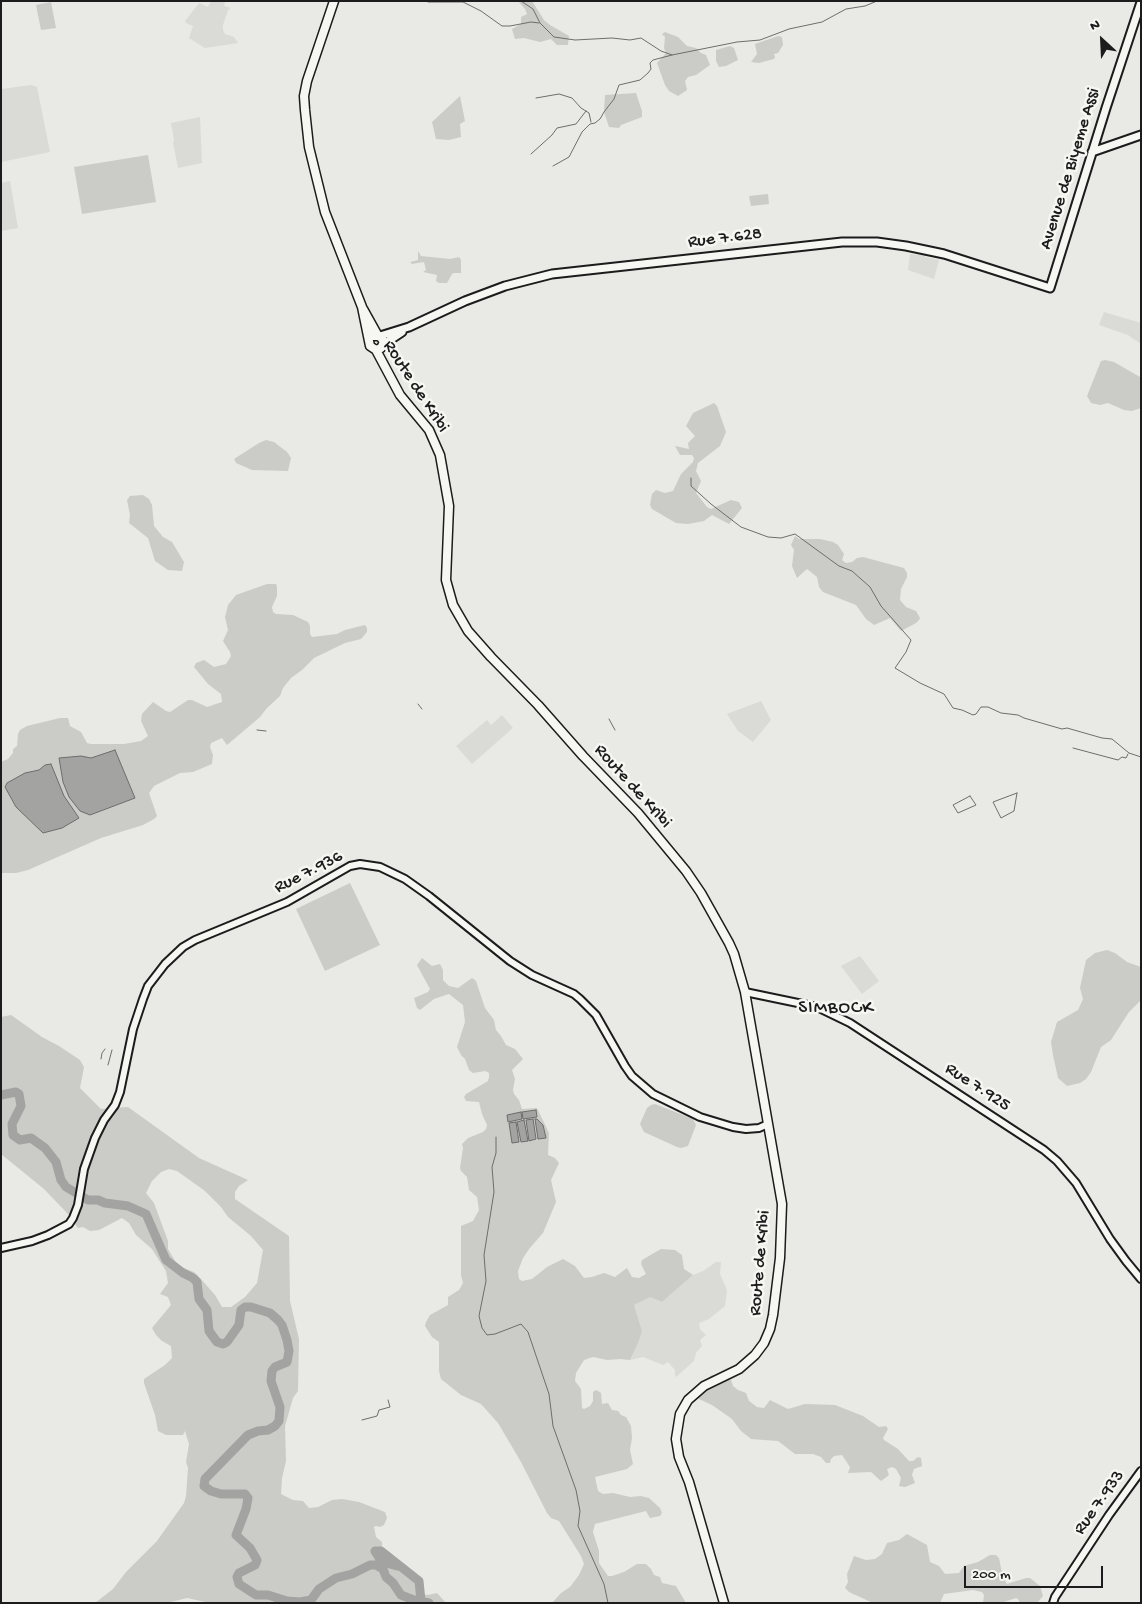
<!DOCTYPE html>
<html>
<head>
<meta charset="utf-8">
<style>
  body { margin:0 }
  #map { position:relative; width:1142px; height:1604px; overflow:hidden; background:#e9e9e5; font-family:"Gochi Hand",sans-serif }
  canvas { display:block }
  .frame { position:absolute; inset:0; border:2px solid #1c1c1c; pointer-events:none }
  .north { position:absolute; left:1077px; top:15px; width:50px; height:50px; -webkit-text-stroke:4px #f6f6f2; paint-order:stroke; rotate:335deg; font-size:14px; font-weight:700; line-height:20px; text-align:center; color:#1c1c1c }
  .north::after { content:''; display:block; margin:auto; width:18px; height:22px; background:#1c1c1c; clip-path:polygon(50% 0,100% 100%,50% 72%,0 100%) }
  .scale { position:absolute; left:964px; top:1566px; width:139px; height:22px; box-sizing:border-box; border:2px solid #1c1c1c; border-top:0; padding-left:6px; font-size:15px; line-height:18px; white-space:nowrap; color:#1c1c1c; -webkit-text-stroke:4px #f6f6f2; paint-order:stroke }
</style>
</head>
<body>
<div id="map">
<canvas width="1142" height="1604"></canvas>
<div class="frame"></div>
<div class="north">N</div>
<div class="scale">200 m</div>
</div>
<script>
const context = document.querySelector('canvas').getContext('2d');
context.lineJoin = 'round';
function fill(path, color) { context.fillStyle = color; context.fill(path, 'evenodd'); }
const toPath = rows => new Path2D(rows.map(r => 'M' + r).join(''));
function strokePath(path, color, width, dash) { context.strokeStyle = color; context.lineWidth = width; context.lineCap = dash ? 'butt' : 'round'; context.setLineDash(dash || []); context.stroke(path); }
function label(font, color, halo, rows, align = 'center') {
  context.font = font + ' "Gochi Hand",sans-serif'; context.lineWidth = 5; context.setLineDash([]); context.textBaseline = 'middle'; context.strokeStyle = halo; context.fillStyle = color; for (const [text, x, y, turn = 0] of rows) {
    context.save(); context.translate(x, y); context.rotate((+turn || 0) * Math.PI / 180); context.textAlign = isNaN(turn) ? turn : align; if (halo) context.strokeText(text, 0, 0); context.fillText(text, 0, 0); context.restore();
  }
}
fill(toPath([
  [211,1,222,1,225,2,224,6,231,8,228,10,223,25,223,30,225,34,234,37,238,43,205,48,189,38,193,26,186,23,185,21,199,3,208,7],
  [31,85,37,87,50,152,1,162,1,89],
  [200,117,202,163,178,168,173,142,174,140,171,123],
  [10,181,18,228,1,231,1,183],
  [910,254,918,255,919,254,925,255,925,257,939,260,934,279,908,270],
  [1104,312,1141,323,1141,344,1128,335,1099,325],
  [761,701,771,720,753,742,738,731,727,714],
  [502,715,513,728,472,764,456,746,487,720,491,725],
  [860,956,879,981,862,994,841,966],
  [716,1262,721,1262,720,1274,727,1290,725,1306,709,1319,699,1323,700,1329,706,1335,700,1340,702,1346,696,1353,694,1361,676,1377,675,1375,675,1370,668,1362,663,1365,643,1357,630,1360,639,1341,642,1331,634,1305,650,1297,662,1302,693,1275,703,1271]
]), '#dadad6');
fill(toPath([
  [518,1,532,1,544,20,550,25,569,36,568,45,557,45,551,39,540,42,524,38,515,39,512,29,521,24,521,17,527,14,525,9],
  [51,2,56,28,41,30,36,5],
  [665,32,678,37,687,46,696,48,701,53,706,55,710,65,696,75,688,77,685,81,687,90,678,96,669,91,665,85,657,63,666,53,664,48,665,37,662,34],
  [778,36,782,37,783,45,778,53,774,54,775,57,774,59,759,63,751,62,757,54,755,44],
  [730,46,734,48,738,60,726,66,719,67,716,61,716,50],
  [636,93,642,111,642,117,621,125,619,128,609,127,604,112,605,95],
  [460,96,465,121,460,124,461,137,449,140,436,139,432,122],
  [148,155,156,202,82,214,74,167],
  [768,194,769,204,751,206,749,196],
  [418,251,421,256,450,259,459,257,461,260,461,273,454,273,452,274,447,283,439,283,436,281,437,275,423,272,426,270,424,262,412,264,410,262,418,260],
  [1105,360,1114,362,1140,377,1141,408,1132,411,1124,410,1108,403,1100,405,1091,403,1087,396,1101,361],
  [714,403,717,406,726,432,720,446,698,463,696,471,701,481,696,493,707,507,711,509,731,500,739,502,742,508,729,524,712,515,704,521,688,524,676,523,652,509,650,505,652,494,656,490,665,493,673,491,681,474,693,462,694,458,692,455,680,455,675,446,689,449,688,443,695,436,686,426,693,413],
  [266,440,274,442,287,452,291,458,288,471,252,470,236,463,234,459,259,443],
  [143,495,149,499,152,505,154,526,163,537,172,542,184,562,182,571,168,570,155,561,148,538,129,523,130,515,127,500,130,496],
  [795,536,799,539,820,539,833,542,838,545,844,554,842,560,846,563,852,562,857,558,863,557,904,568,907,573,907,577,901,589,900,600,906,607,916,611,920,618,919,620,916,623,901,631,890,618,874,625,866,619,856,605,823,592,819,587,817,577,807,569,797,578,792,566,794,550,791,545],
  [267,584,276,584,277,587,277,596,272,607,273,612,276,614,293,615,308,622,310,626,310,634,312,637,337,634,345,630,365,625,367,628,367,632,361,639,345,643,314,658,302,670,291,678,283,688,280,696,267,708,260,717,227,745,222,738,211,743,210,747,213,755,212,764,193,772,180,773,154,786,149,793,157,816,154,819,143,825,101,838,28,870,16,873,1,873,1,762,8,759,13,753,13,749,17,746,18,734,20,730,27,726,60,718,68,718,70,726,81,732,87,743,91,744,124,744,141,741,148,736,141,721,142,714,153,702,166,711,170,712,188,700,192,700,207,707,222,702,221,694,208,684,194,667,196,663,204,660,214,667,226,664,231,656,230,652,223,641,228,630,225,617,228,605,236,595],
  [350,883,380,945,325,971,296,909],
  [1107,950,1115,953,1127,962,1141,967,1141,1000,1129,1012,1111,1040,1101,1047,1091,1072,1086,1079,1080,1083,1067,1086,1058,1078,1053,1055,1051,1042,1057,1022,1078,1010,1083,999,1080,988,1086,960,1095,953],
  [422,958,432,966,440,964,443,970,443,980,449,986,458,988,472,978,476,981,485,1008,494,1020,496,1030,501,1036,506,1045,515,1049,523,1059,512,1070,515,1079,513,1090,514,1094,519,1100,522,1109,537,1108,549,1133,548,1155,555,1158,559,1163,551,1180,556,1202,543,1233,529,1249,523,1258,518,1271,519,1279,522,1281,532,1279,547,1267,563,1259,575,1266,584,1278,592,1277,604,1273,615,1277,627,1268,632,1277,639,1278,646,1274,641,1264,642,1260,661,1249,675,1250,682,1255,684,1269,693,1275,662,1302,650,1297,634,1305,642,1331,639,1341,630,1360,620,1359,607,1360,593,1357,584,1360,576,1373,575,1381,581,1389,582,1408,584,1409,590,1406,593,1401,593,1392,596,1390,598,1391,601,1393,602,1404,608,1403,612,1410,618,1411,621,1415,626,1417,631,1426,632,1438,630,1450,633,1464,627,1469,595,1477,598,1491,603,1494,613,1493,630,1497,641,1496,649,1498,660,1508,662,1513,660,1516,650,1518,646,1511,595,1524,593,1532,599,1551,599,1563,608,1576,612,1576,624,1572,637,1564,646,1564,651,1569,654,1575,660,1577,662,1583,676,1586,686,1603,552,1603,561,1593,570,1587,579,1575,584,1564,581,1556,559,1521,551,1518,547,1513,521,1462,498,1423,481,1404,461,1395,441,1379,439,1371,439,1342,432,1337,425,1326,426,1322,430,1315,448,1305,448,1297,459,1290,463,1283,461,1275,461,1226,473,1221,479,1210,477,1197,469,1190,467,1177,461,1171,460,1168,463,1148,462,1144,468,1138,483,1132,486,1129,487,1125,482,1114,479,1102,466,1101,464,1097,466,1094,488,1081,489,1077,489,1073,485,1071,473,1073,469,1070,465,1059,461,1055,457,1047,465,1022,463,1005,449,994,434,999,420,1010,417,1008,414,998,428,992,430,989,417,965],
  [11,1015,42,1037,59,1046,80,1060,84,1067,80,1088,101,1109,128,1107,199,1158,248,1180,239,1186,235,1192,235,1199,289,1236,290,1301,299,1339,298,1391,293,1398,285,1426,286,1461,282,1478,281,1494,293,1500,303,1501,309,1508,318,1507,332,1500,342,1499,359,1502,385,1512,387,1518,384,1525,380,1527,376,1526,374,1527,376,1537,382,1542,382,1548,392,1558,419,1578,423,1594,428,1595,437,1593,446,1603,210,1603,187,1598,167,1603,95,1603,113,1589,126,1572,157,1541,184,1503,186,1496,188,1468,186,1462,189,1444,185,1431,183,1435,166,1435,158,1431,155,1415,144,1383,144,1379,165,1365,172,1358,171,1346,162,1341,156,1335,152,1328,171,1305,168,1297,160,1294,168,1283,166,1271,152,1249,136,1235,129,1223,122,1218,99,1230,90,1231,83,1227,78,1228,67,1213,44,1189,1,1154,1,1017],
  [169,1169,177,1171,205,1191,221,1207,228,1217,251,1236,263,1250,257,1283,245,1297,231,1307,222,1307,215,1295,200,1278,194,1272,181,1267,175,1261,168,1249,168,1241,154,1203,146,1193,152,1181,161,1172],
  [655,1104,693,1119,696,1125,688,1146,681,1148,677,1147,644,1132,640,1124,647,1108,651,1105],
  [712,1375,731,1380,733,1386,738,1390,746,1393,749,1401,757,1407,764,1408,770,1400,788,1409,805,1404,835,1405,863,1416,879,1427,886,1426,888,1429,883,1438,884,1440,898,1449,909,1461,913,1461,918,1457,921,1458,922,1466,914,1469,912,1475,915,1483,905,1487,899,1486,901,1478,896,1469,892,1467,887,1469,889,1475,881,1481,871,1472,848,1473,850,1467,842,1455,834,1456,831,1459,830,1463,826,1463,821,1457,813,1454,795,1454,778,1441,751,1439,741,1431,732,1419,712,1405,699,1399,692,1393,694,1388],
  [907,1534,927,1545,930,1562,939,1566,945,1574,959,1573,964,1566,978,1562,990,1555,996,1555,999,1558,1003,1578,1007,1584,1026,1578,1030,1578,1040,1586,1043,1596,1037,1603,1020,1603,1018,1599,1016,1598,1001,1603,983,1603,984,1595,982,1592,973,1590,944,1594,940,1603,873,1603,849,1592,845,1588,848,1582,847,1574,854,1556,866,1560,875,1559,882,1554,887,1543,899,1540]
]), '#cbcbc7');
const water = toPath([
  [115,750,135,798,90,815,80,811,69,797,63,782,59,758,81,756,91,758,115,750],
  [51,764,64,796,79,818,62,828,43,833,16,807,5,787,7,783,25,773,39,770,45,765,51,764],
  [536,1110,537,1117,523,1119,522,1112,536,1110],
  [521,1112,522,1119,508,1122,507,1115,521,1112],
  [533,1119,536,1139,529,1141,526,1120,533,1119],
  [535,1119,537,1119,543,1125,546,1138,538,1139,535,1119],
  [524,1120,528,1141,521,1142,517,1122,524,1120],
  [516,1122,519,1142,512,1143,509,1123,516,1122]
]);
fill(water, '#a3a3a1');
strokePath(water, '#6d6d6c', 1);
strokePath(toPath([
  [521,1,533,9,540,23,554,37,575,40,612,38,630,40,641,38,661,51,672,55,737,42,760,40,789,29,822,22,846,9,865,6,877,1],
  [428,2,463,2,481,11,502,26,510,26,531,22,539,23],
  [536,98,559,94,572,98,581,108,589,113,591,122],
  [531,154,552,135,557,128,576,124,586,111],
  [553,166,569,157,582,132,590,124,595,123,600,119,604,112,614,99,619,85,640,80,648,73,651,69,650,63,653,60,672,55],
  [691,478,691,486,711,504,741,527,768,537,781,538,795,534,839,566,852,571,870,587,881,606,911,640,906,652,895,668,920,683,944,694,953,708,962,710,973,715,976,714,981,707,988,707,1001,713,1018,715,1024,718,1062,729,1067,728,1102,738,1112,739,1129,753,1141,757],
  [418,704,422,709],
  [609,719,615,730],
  [257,730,266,731],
  [1073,748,1118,760,1122,757,1126,758,1128,754],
  [1017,793,1014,811,1001,818,993,802,1017,793],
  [970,796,976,805,958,813,953,805,970,796],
  [101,1059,102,1053,105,1049],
  [108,1065,112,1050],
  [496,1137,496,1153,492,1167,494,1192,484,1255,486,1281,479,1316,482,1328,487,1335,495,1334,521,1324,528,1332,549,1394,553,1426,576,1490,580,1511,578,1526,604,1584,608,1603],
  [362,1420,377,1416,379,1410,390,1407,388,1400]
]), '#6d6d6c', 1);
strokePath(toPath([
  [1,1095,16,1092,19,1094,21,1106,12,1124,13,1135,20,1140,31,1138,45,1148,56,1162,61,1180,66,1187,88,1200,98,1200,105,1203,128,1206,146,1214,166,1260,183,1273,193,1278,197,1282,199,1299,207,1310,209,1331,217,1342,223,1344,227,1342,239,1325,241,1310,245,1307,251,1307,270,1313,278,1320,282,1325,287,1340,289,1351,287,1362,275,1367,272,1371,271,1381,280,1407,279,1421,275,1426,268,1430,258,1431,248,1435,205,1479,204,1486,211,1491,221,1494,245,1494,248,1498,246,1509,236,1535,250,1548,257,1560,255,1565,239,1573,237,1577,239,1584,256,1595,268,1595,287,1601,300,1602,311,1600,319,1589,336,1578,352,1574,370,1565,376,1565,383,1569,386,1577,393,1583,401,1595,414,1600,429,1603],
  [397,1566,390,1564,380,1559,375,1551,381,1551,419,1581,421,1601]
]), '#a3a3a1', 9);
const tertiary = toPath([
  [745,992,817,1007,850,1023,1044,1150,1057,1161,1076,1183,1110,1239,1126,1261,1141,1279],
  [1,1248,32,1241,48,1235,69,1224,73,1218,78,1205,84,1169,95,1138,104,1120,115,1105,120,1092,133,1029,143,999,148,986,165,964,183,947,195,940,287,902,350,866,360,864,380,867,405,879,429,896,510,961,532,975,574,994,580,999,596,1015,625,1066,632,1076,653,1094,700,1117,733,1127,746,1129,759,1128,768,1124],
  [1053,1603,1055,1597,1109,1515,1141,1471]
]);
const secondary = toPath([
  [1092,152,1141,135],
  [380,336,409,327,465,301,505,286,552,274,842,242,877,242,906,246,944,254,1050,288,1106,108,1141,2],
  [384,344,402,332]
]);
const primary = toPath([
  [334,1,307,81,304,96,305,110,309,147,325,212,362,307,370,346,376,350,400,395,429,430,440,455,449,506,446,580,453,605,468,631,491,657,538,705,583,756,638,813,686,871,701,893,729,943,734,954,745,992,782,1204,780,1258,773,1315,770,1329,764,1343,755,1355,739,1369,704,1386,688,1400,680,1414,676,1439,679,1457,689,1482,724,1603],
  [363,309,378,336],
  [374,336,380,336,384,342,381,348,376,350]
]);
strokePath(tertiary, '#1c1c1c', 10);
strokePath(secondary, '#1c1c1c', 11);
strokePath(primary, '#1c1c1c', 11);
strokePath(tertiary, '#f6f6f2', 6);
strokePath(secondary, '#f6f6f2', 7);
strokePath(primary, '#f6f6f2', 8);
label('18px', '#1c1c1c', '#f6f6f2', [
  ["Avenue de Biyeme Assi",1071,169,-73],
  ["Rue 7.628",725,239,-7],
  ["Route de Kribi",415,387,57],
  ["Route de Kribi",632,787,48],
  ["Rue 7.936",309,873,-27],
  ["Rue 7.925",977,1088,33],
  ["Route de Kribi",761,1263,-85],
  ["Rue 7.933",1100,1503,-55]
]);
context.letterSpacing = '1px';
label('19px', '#1c1c1c', '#f6f6f2', [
  ["SIMBOCK",836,1009]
]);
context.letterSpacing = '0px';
</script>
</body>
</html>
